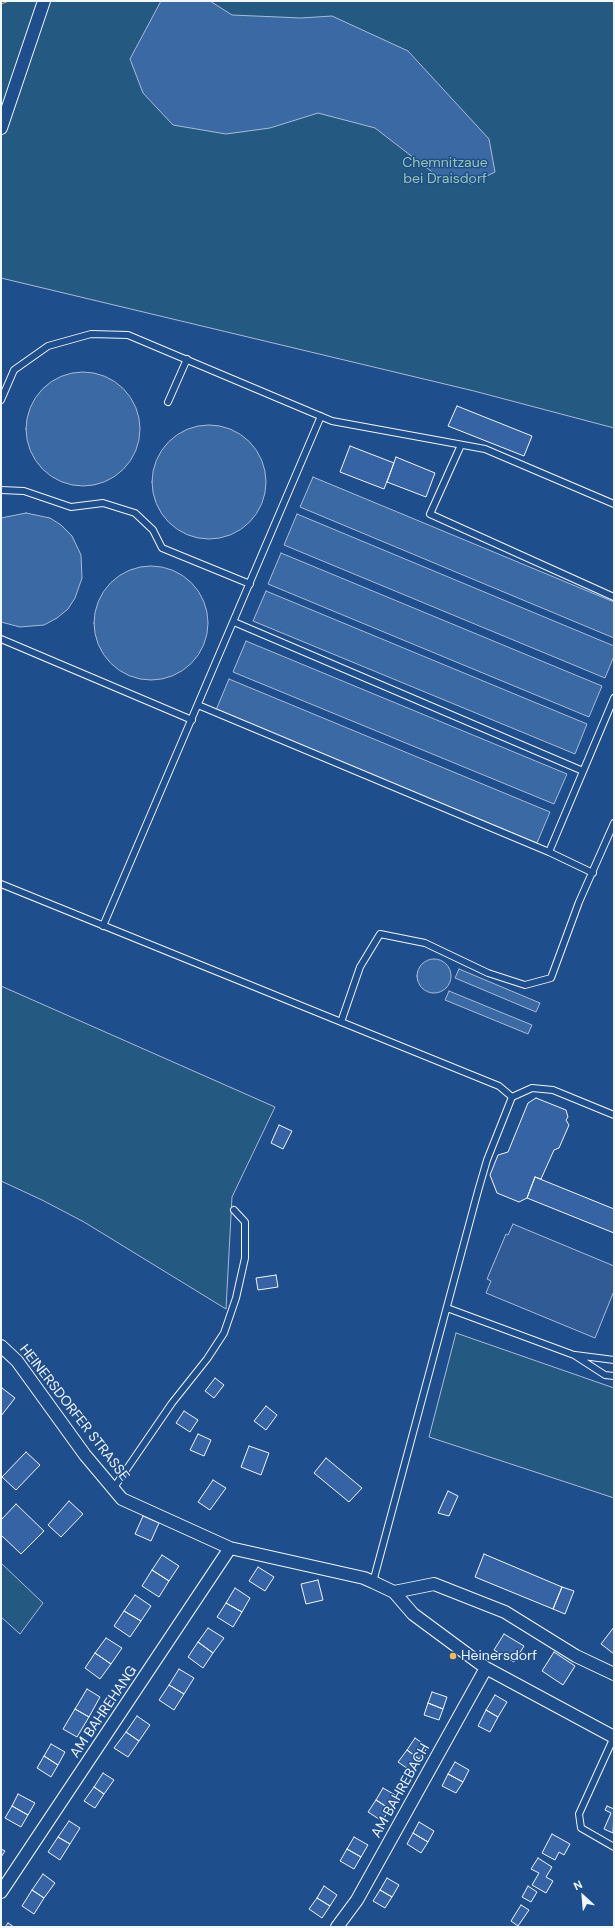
<!DOCTYPE html>
<html>
<head>
<meta charset="utf-8">
<style>
  body { margin:0 }
  #map { position:relative; width:615px; height:1928px; overflow:hidden; background:#1f4e8c; font-family:"DM Sans",sans-serif }
  canvas { display:block }
  .frame { position:absolute; inset:0; border:2px solid #f2f6ff; pointer-events:none }
  .north { position:absolute; left:563px; top:1876px; width:40px; height:40px; -webkit-text-stroke:3px #1f4e8c; paint-order:stroke; rotate:334deg; font-size:11px; font-weight:700; line-height:16px; text-align:center; color:#f2f6ff }
  .north::after { content:''; display:block; margin:auto; width:14px; height:18px; background:#f2f6ff; clip-path:polygon(50% 0,100% 100%,50% 72%,0 100%) }
</style>
</head>
<body>
<div id="map">
<canvas width="615" height="1928"></canvas>
<div class="frame"></div>
<div class="north">N</div>
</div>
<script>
const context = document.querySelector('canvas').getContext('2d');
context.lineJoin = 'round';
function fill(path, color) { context.fillStyle = color; context.fill(path, 'evenodd'); }
const toPath = rows => new Path2D(rows.map(r => 'M' + r).join(''));
function strokePath(path, color, width, dash) { context.strokeStyle = color; context.lineWidth = width; context.lineCap = dash ? 'butt' : 'round'; context.setLineDash(dash || []); context.stroke(path); }
function label(font, color, halo, rows, align = 'center') {
  context.font = font + ' "DM Sans",sans-serif'; context.lineWidth = 3; context.setLineDash([]); context.textBaseline = 'middle'; context.strokeStyle = halo; context.fillStyle = color; for (const [text, x, y, turn = 0] of rows) {
    context.save(); context.translate(x, y); context.rotate((+turn || 0) * Math.PI / 180); context.textAlign = isNaN(turn) ? turn : align; if (halo) context.strokeText(text, 0, 0); context.fillText(text, 0, 0); context.restore();
  }
}
const green = toPath([
  [1,1,614,1,614,428,474,391,1,278,1,1],
  [1,986,275,1107,232,1197,226,1309,84,1222,42,1200,1,1181,1,986],
  [456,1333,614,1388,614,1498,429,1437,456,1333],
  [1,1563,43,1603,20,1634,1,1617,1,1563]
]);
fill(green, '#245a82');
strokePath(green, '#a8bbd7', 1);
const parking = toPath([
  [513,1224,614,1266,614,1291,595,1338,486,1293,491,1281,487,1279,506,1234,508,1235,513,1224]
]);
fill(parking, '#305b95');
strokePath(parking, '#a8bbd7', 1);
const water = toPath([
  [161,1,210,1,232,15,301,18,332,16,408,51,489,139,495,172,471,184,436,175,375,128,318,113,270,128,226,134,173,125,143,93,130,59,161,1],
  '26 429a57 57 0 1 1 114 0a57 57 0 1 1-114 0Z',
  '152 482a57 57 0 1 1 114 0a57 57 0 1 1-114 0Z',
  [313,477,614,602,614,638,300,507,313,477],
  [26,513,50,518,61,525,72,536,81,555,82,578,75,598,68,609,57,618,44,625,20,627,1,622,1,518,26,513],
  [297,514,614,646,614,656,605,678,284,545,297,514],
  [281,553,602,686,589,717,268,584,281,553],
  '94 623a57 57 0 1 1 114 0a57 57 0 1 1-114 0Z',
  [266,591,587,724,575,754,253,621,266,591],
  [246,641,567,774,554,804,233,672,246,641],
  [229,679,550,812,537,843,216,710,229,679],
  '417 976a17 17 0 1 1 34 0a17 17 0 1 1-34 0Z',
  [459,969,540,1003,536,1012,455,978,459,969],
  [449,991,532,1025,528,1034,445,1000,449,991]
]);
fill(water, '#3b69a3');
strokePath(water, '#a8bbd7', 1);
const building = toPath([
  [457,406,532,436,524,456,448,426,457,406],
  [350,446,394,463,384,489,340,472,350,446],
  [396,457,435,473,426,497,387,482,396,457],
  [536,1098,566,1110,568,1117,566,1120,569,1125,559,1148,554,1150,541,1179,535,1177,527,1198,519,1202,497,1193,490,1175,498,1155,508,1152,528,1103,536,1098],
  [279,1125,292,1131,283,1149,271,1143,279,1125],
  [535,1177,614,1209,614,1233,527,1198,535,1177],
  [276,1275,278,1287,258,1290,256,1278,276,1275],
  [215,1378,224,1385,214,1398,205,1391,215,1378],
  [2,1388,15,1398,1,1416,1,1389,2,1388],
  [266,1406,277,1415,266,1430,254,1421,266,1406],
  [184,1411,198,1420,190,1432,176,1423,184,1411],
  [198,1434,211,1440,204,1456,190,1450,198,1434],
  [249,1446,269,1453,261,1475,241,1467,249,1446],
  [26,1452,40,1465,16,1490,2,1477,26,1452],
  [326,1458,362,1488,349,1502,314,1473,326,1458],
  [213,1480,226,1488,210,1510,198,1502,213,1480],
  [448,1491,458,1496,449,1516,438,1513,448,1491],
  [69,1501,83,1514,61,1537,48,1525,69,1501],
  [16,1504,44,1531,21,1554,1,1535,1,1520,16,1504],
  [143,1516,159,1523,151,1541,135,1534,143,1516],
  [484,1554,562,1587,553,1609,475,1577,484,1554],
  [162,1555,179,1566,169,1581,152,1570,162,1555],
  [258,1567,274,1577,265,1591,249,1581,258,1567],
  [152,1570,169,1581,159,1597,142,1586,152,1570],
  [318,1580,323,1600,306,1604,301,1584,318,1580],
  [562,1587,574,1591,565,1614,553,1609,562,1587],
  [235,1588,250,1598,242,1612,226,1603,235,1588],
  [135,1595,151,1606,141,1621,124,1611,135,1595],
  [226,1603,242,1612,233,1627,217,1617,226,1603],
  [124,1611,141,1621,130,1637,114,1626,124,1611],
  [614,1627,614,1654,601,1644,614,1627],
  [208,1628,224,1638,213,1653,198,1642,208,1628],
  [504,1634,524,1646,514,1662,494,1650,504,1634],
  [106,1638,122,1648,111,1664,95,1653,106,1638],
  [198,1642,213,1653,203,1668,188,1657,198,1642],
  [554,1652,575,1666,563,1685,542,1671,554,1652],
  [95,1653,111,1664,100,1679,85,1668,95,1653],
  [179,1669,194,1678,184,1694,169,1685,179,1669],
  [169,1685,184,1694,174,1710,159,1700,169,1685],
  [87,1689,100,1697,89,1717,75,1709,87,1689],
  [432,1692,447,1697,443,1709,428,1703,432,1692],
  [495,1695,507,1702,498,1717,486,1710,495,1695],
  [428,1703,443,1709,439,1720,424,1715,428,1703],
  [75,1709,89,1717,77,1737,63,1729,75,1709],
  [486,1710,498,1717,490,1732,478,1726,486,1710],
  [137,1716,150,1725,139,1741,126,1732,137,1716],
  [126,1732,139,1741,128,1757,114,1748,126,1732],
  [415,1738,428,1747,419,1759,407,1750,415,1738],
  [51,1744,65,1752,58,1765,44,1756,51,1744],
  [407,1750,419,1759,411,1771,398,1762,407,1750],
  [44,1756,58,1765,51,1777,37,1768,44,1756],
  [455,1762,469,1770,463,1782,448,1774,455,1762],
  [103,1773,114,1780,104,1794,94,1787,103,1773],
  [448,1774,463,1782,456,1793,442,1786,448,1774],
  [94,1787,104,1794,95,1808,84,1801,94,1787],
  [383,1788,397,1796,390,1809,376,1800,383,1788],
  [18,1794,35,1803,28,1815,12,1806,18,1794],
  [376,1800,390,1809,382,1821,368,1812,376,1800],
  [12,1806,28,1815,21,1827,5,1818,12,1806],
  [607,1806,614,1809,613,1833,604,1829,611,1813,605,1810,607,1806],
  [69,1821,80,1828,70,1844,58,1837,69,1821],
  [419,1822,434,1831,428,1842,413,1833,419,1822],
  [413,1833,428,1842,421,1853,407,1844,413,1833],
  [552,1834,570,1844,564,1855,559,1852,555,1860,542,1853,552,1834],
  [58,1837,70,1844,60,1860,48,1852,58,1837],
  [354,1837,368,1845,361,1857,347,1849,354,1837],
  [1,1849,5,1851,1,1857,1,1849],
  [347,1849,361,1857,354,1869,340,1861,347,1849],
  [538,1858,552,1867,546,1877,553,1881,546,1893,532,1885,539,1873,531,1869,538,1858],
  [43,1874,55,1883,44,1898,32,1890,43,1874],
  [387,1878,399,1885,392,1897,380,1890,387,1878],
  [324,1886,337,1895,330,1906,317,1898,324,1886],
  [528,1886,537,1892,531,1902,522,1897,528,1886],
  [32,1890,44,1898,34,1914,22,1906,32,1890],
  [380,1890,392,1897,385,1908,373,1901,380,1890],
  [317,1898,330,1906,322,1918,309,1909,317,1898],
  [521,1905,529,1910,518,1926,511,1921,521,1905],
  [8,1923,14,1927,5,1927,8,1923]
]);
fill(building, '#3563a3');
strokePath(building, '#f2f6ff', 1);
const service = toPath([
  [1,400,14,370,48,346,91,334,128,335,332,421,485,449,614,504],
  [168,402,187,359],
  [461,445,430,514,614,597],
  [1,490,24,491,71,507,103,503,135,513,153,530,162,548,250,584],
  [234,622,583,771],
  [1,639,192,720],
  [198,705,549,852],
  [593,873,549,852,614,698],
  [1,884,499,1086,512,1097,487,1160,478,1191,373,1582],
  [103,926,321,416],
  [341,1022,360,967,380,934,425,943,488,973,525,985,551,978,579,902,614,823],
  [512,1097,532,1088,553,1090,614,1115],
  [447,1308,574,1355,605,1375,614,1376],
  [575,1355,614,1360],
  [113,1489,172,1403,207,1359,224,1333,236,1298,245,1258,245,1222,234,1210],
  [614,1737,579,1814,581,1828,614,1847]
]);
const minor = toPath([
  [1,128,44,1],
  [1,1346,17,1361,85,1455,122,1499,230,1548,364,1578,373,1582,394,1592,413,1614,486,1668,614,1737],
  [394,1592,434,1584,505,1612,576,1656,614,1674],
  [1,1892,230,1548],
  [337,1927,357,1900,486,1668]
]);
strokePath(service, '#f2f6ff', 8);
strokePath(minor, '#f2f6ff', 14);
strokePath(service, '#1f4e8c', 6);
strokePath(minor, '#1f4e8c', 12);
strokePath(toPath([
  [1,4,9,1]
]), '#ffb74d', 1, [14, 3, 2, 3]);
for (const [x, y, r, color] of [
  [453,1656,4,"#ffb74d"]
]) { const dot = new Path2D(); dot.arc(x, y, r, 0, 2 * Math.PI); context.fillStyle = color; context.fill(dot); strokePath(dot, '#1f4e8c', 1.5); }
label('14px', '#97c8a6', '#1f4e8c', [
  ["Chemnitzaue",445,163],
  ["bei Draisdorf",445,179]
]);
label('14px', '#f2f6ff', '#1f4e8c', [
  ["HEINERSDORFER STRASSE",74,1413,52],
  ["AM BAHREHANG",104,1712,-56],
  ["AM BAHREBACH",401,1791,-61]
]);
label('14px', '#f2f6ff', '#1f4e8c', [
  ["Heinersdorf",461,1656]
], 'left');
</script>
</body>
</html>
